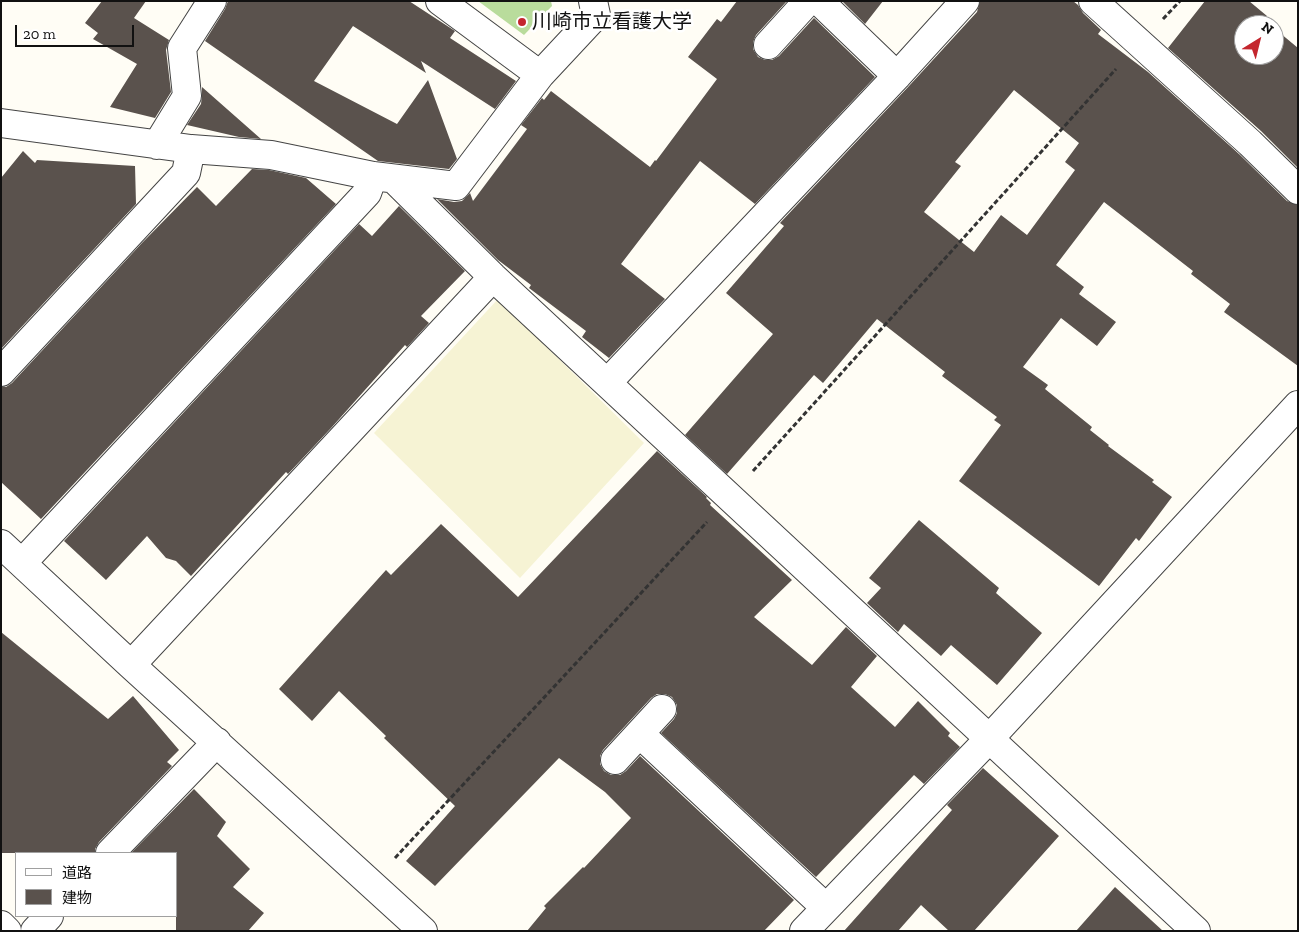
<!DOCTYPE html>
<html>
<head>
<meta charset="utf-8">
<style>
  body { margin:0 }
  #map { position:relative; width:1299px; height:932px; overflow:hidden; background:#fffdf5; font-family:"Zilla Slab","Noto Sans JP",serif }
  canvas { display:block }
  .frame { position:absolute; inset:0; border:2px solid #111; pointer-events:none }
  .legend { position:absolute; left:15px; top:852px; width:162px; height:65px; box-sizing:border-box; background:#fff; border:1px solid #a0a0a0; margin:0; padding:6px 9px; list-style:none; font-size:15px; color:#111 }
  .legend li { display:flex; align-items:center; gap:10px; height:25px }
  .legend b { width:25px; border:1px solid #a0a0a0 }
  .north { position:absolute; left:1234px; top:15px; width:50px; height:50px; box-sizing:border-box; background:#fff; border:1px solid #a0a0a0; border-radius:50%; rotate:36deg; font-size:14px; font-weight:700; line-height:20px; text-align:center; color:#111 }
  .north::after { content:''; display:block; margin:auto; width:18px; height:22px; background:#c4262e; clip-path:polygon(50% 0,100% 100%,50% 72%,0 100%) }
  .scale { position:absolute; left:15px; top:25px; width:119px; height:22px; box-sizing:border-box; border:2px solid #111; border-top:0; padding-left:6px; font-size:15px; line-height:18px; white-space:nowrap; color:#111; -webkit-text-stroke:4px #fff; paint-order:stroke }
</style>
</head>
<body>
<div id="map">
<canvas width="1299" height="932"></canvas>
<div class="frame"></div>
<ul class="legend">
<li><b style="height:6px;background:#fff"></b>道路</li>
<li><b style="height:14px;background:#5a524d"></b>建物</li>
</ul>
<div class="north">N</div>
<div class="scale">20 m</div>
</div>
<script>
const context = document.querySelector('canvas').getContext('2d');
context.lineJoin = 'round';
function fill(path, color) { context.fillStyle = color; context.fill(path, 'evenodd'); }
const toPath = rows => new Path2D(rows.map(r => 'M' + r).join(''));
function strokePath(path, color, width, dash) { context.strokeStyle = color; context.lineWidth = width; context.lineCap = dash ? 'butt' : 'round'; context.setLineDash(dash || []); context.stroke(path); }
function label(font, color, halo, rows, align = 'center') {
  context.font = font + ' "Zilla Slab","Noto Sans JP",serif'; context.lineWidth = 5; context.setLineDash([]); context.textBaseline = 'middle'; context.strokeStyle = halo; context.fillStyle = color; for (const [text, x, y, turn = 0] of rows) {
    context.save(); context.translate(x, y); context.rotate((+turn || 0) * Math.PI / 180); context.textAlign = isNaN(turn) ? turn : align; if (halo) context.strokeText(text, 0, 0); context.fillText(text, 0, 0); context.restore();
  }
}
fill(toPath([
  [498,299,644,443,520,578,374,433]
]), '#f6f3d4');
fill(toPath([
  [478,1,551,1,552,6,524,35]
]), '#b9dc9c');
fill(toPath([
  [102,1,146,1,134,18,169,40,166,50,171,92,155,118,110,107,137,64,93,39,98,33,85,23],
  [228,1,409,1,455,31,450,38,516,81,495,109,421,61,426,73,353,26,314,81,397,124,428,80,457,159,449,169,378,161,205,41,225,9],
  [737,1,787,1,756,35,753,42,753,49,758,57,765,60,772,60,779,56,814,18,875,77,755,204,700,161,621,264,665,299,609,358,582,337,586,331,529,288,531,285,498,260,437,199,454,202,462,201,470,193,473,201,527,129,521,125,542,98,544,100,551,91,650,167,655,160,656,161,717,79,688,57,717,19,721,22],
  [842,1,883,1,865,24],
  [980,1,1073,1,1078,5,1083,13,1101,30,1098,34,1148,72,1239,154,1287,201,1298,205,1298,366,1224,312,1230,304,1191,274,1193,271,1104,202,1056,265,1084,287,1079,294,1116,322,1097,346,1061,318,1023,367,1048,385,1045,389,1092,427,1090,430,1109,445,1108,446,1154,480,1152,482,1172,497,1139,541,1136,538,1099,586,959,481,1001,425,994,420,997,417,942,376,945,372,877,319,823,383,814,375,727,474,685,435,773,334,726,293,784,226,780,223,909,86,977,12],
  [1014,90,1079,143,1065,162,1075,170,1027,235,1001,215,974,252,924,212,961,166,955,162],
  [1205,1,1249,1,1267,16,1264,20,1270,25,1244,25,1244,55,1274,55,1274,28,1298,48,1298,168,1261,131,1168,48],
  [202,87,261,139,239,137,187,125,201,104,202,95],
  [23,151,35,163,37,160,135,166,136,204,1,349,1,178],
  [252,169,269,170,306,178,336,204,41,519,1,482,1,387,6,387,12,383,141,244,197,187,216,206],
  [399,206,465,271,421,316,429,323,407,347,405,345,332,427,288,474,286,472,191,576,176,561,166,558,147,536,106,580,64,541,359,224,372,236],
  [657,451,707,497,706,498,711,503,710,505,792,580,754,617,812,665,846,627,877,656,851,687,895,727,918,701,950,733,948,736,960,747,924,784,914,775,816,877,661,733,674,719,677,713,677,705,672,697,665,694,657,694,651,698,603,750,600,756,600,764,604,771,611,775,620,775,626,771,640,756,794,900,764,931,527,931,546,908,544,906,583,867,584,868,631,818,605,792,559,758,435,886,406,861,455,806,384,738,386,736,339,691,312,721,279,689,386,570,391,575,441,524,518,597],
  [919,520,999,588,996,593,1042,633,997,685,951,645,941,656,904,624,898,632,867,603,881,588,869,578],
  [1,632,108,719,133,696,179,750,167,762,172,766,99,842,95,849,95,853,1,853],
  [983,768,1059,836,974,931,949,931,921,905,898,931,844,931,952,810,947,805],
  [194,789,226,822,217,836,250,869,233,887,264,913,248,931,176,931,176,853,131,853],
  [1115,887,1163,931,1076,931]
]), '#5a524d');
const minor = toPath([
  [440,1,540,75],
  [819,1,897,76],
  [1093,1,1250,143,1298,190],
  [768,45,808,1],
  [1,123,191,149,271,155,373,176,456,186,540,75,596,15,593,1],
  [157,145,187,96,182,48,212,1],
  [394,179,493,277,1196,931],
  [1,372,186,173,191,149],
  [607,383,897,76,965,1],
  [1,544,131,665,423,931],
  [22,563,367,193,373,176],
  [131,665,493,277],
  [640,734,825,907],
  [615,760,662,709],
  [110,853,217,742],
  [1,925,7,931],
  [35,931,49,916],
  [804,931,989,739,1298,405]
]);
strokePath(minor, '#444', 30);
strokePath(toPath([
  [1163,19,1180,1],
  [753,471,1116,69],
  [395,858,707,522]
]), '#333', 3, [5, 2.5]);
strokePath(minor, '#fff', 28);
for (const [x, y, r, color] of [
  [522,22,5,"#c4262e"]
]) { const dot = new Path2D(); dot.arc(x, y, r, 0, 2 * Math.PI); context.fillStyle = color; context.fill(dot); strokePath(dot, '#fff', 2); }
label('20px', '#111', '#fff', [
  ["川崎市立看護大学",532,22]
], 'left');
</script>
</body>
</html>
